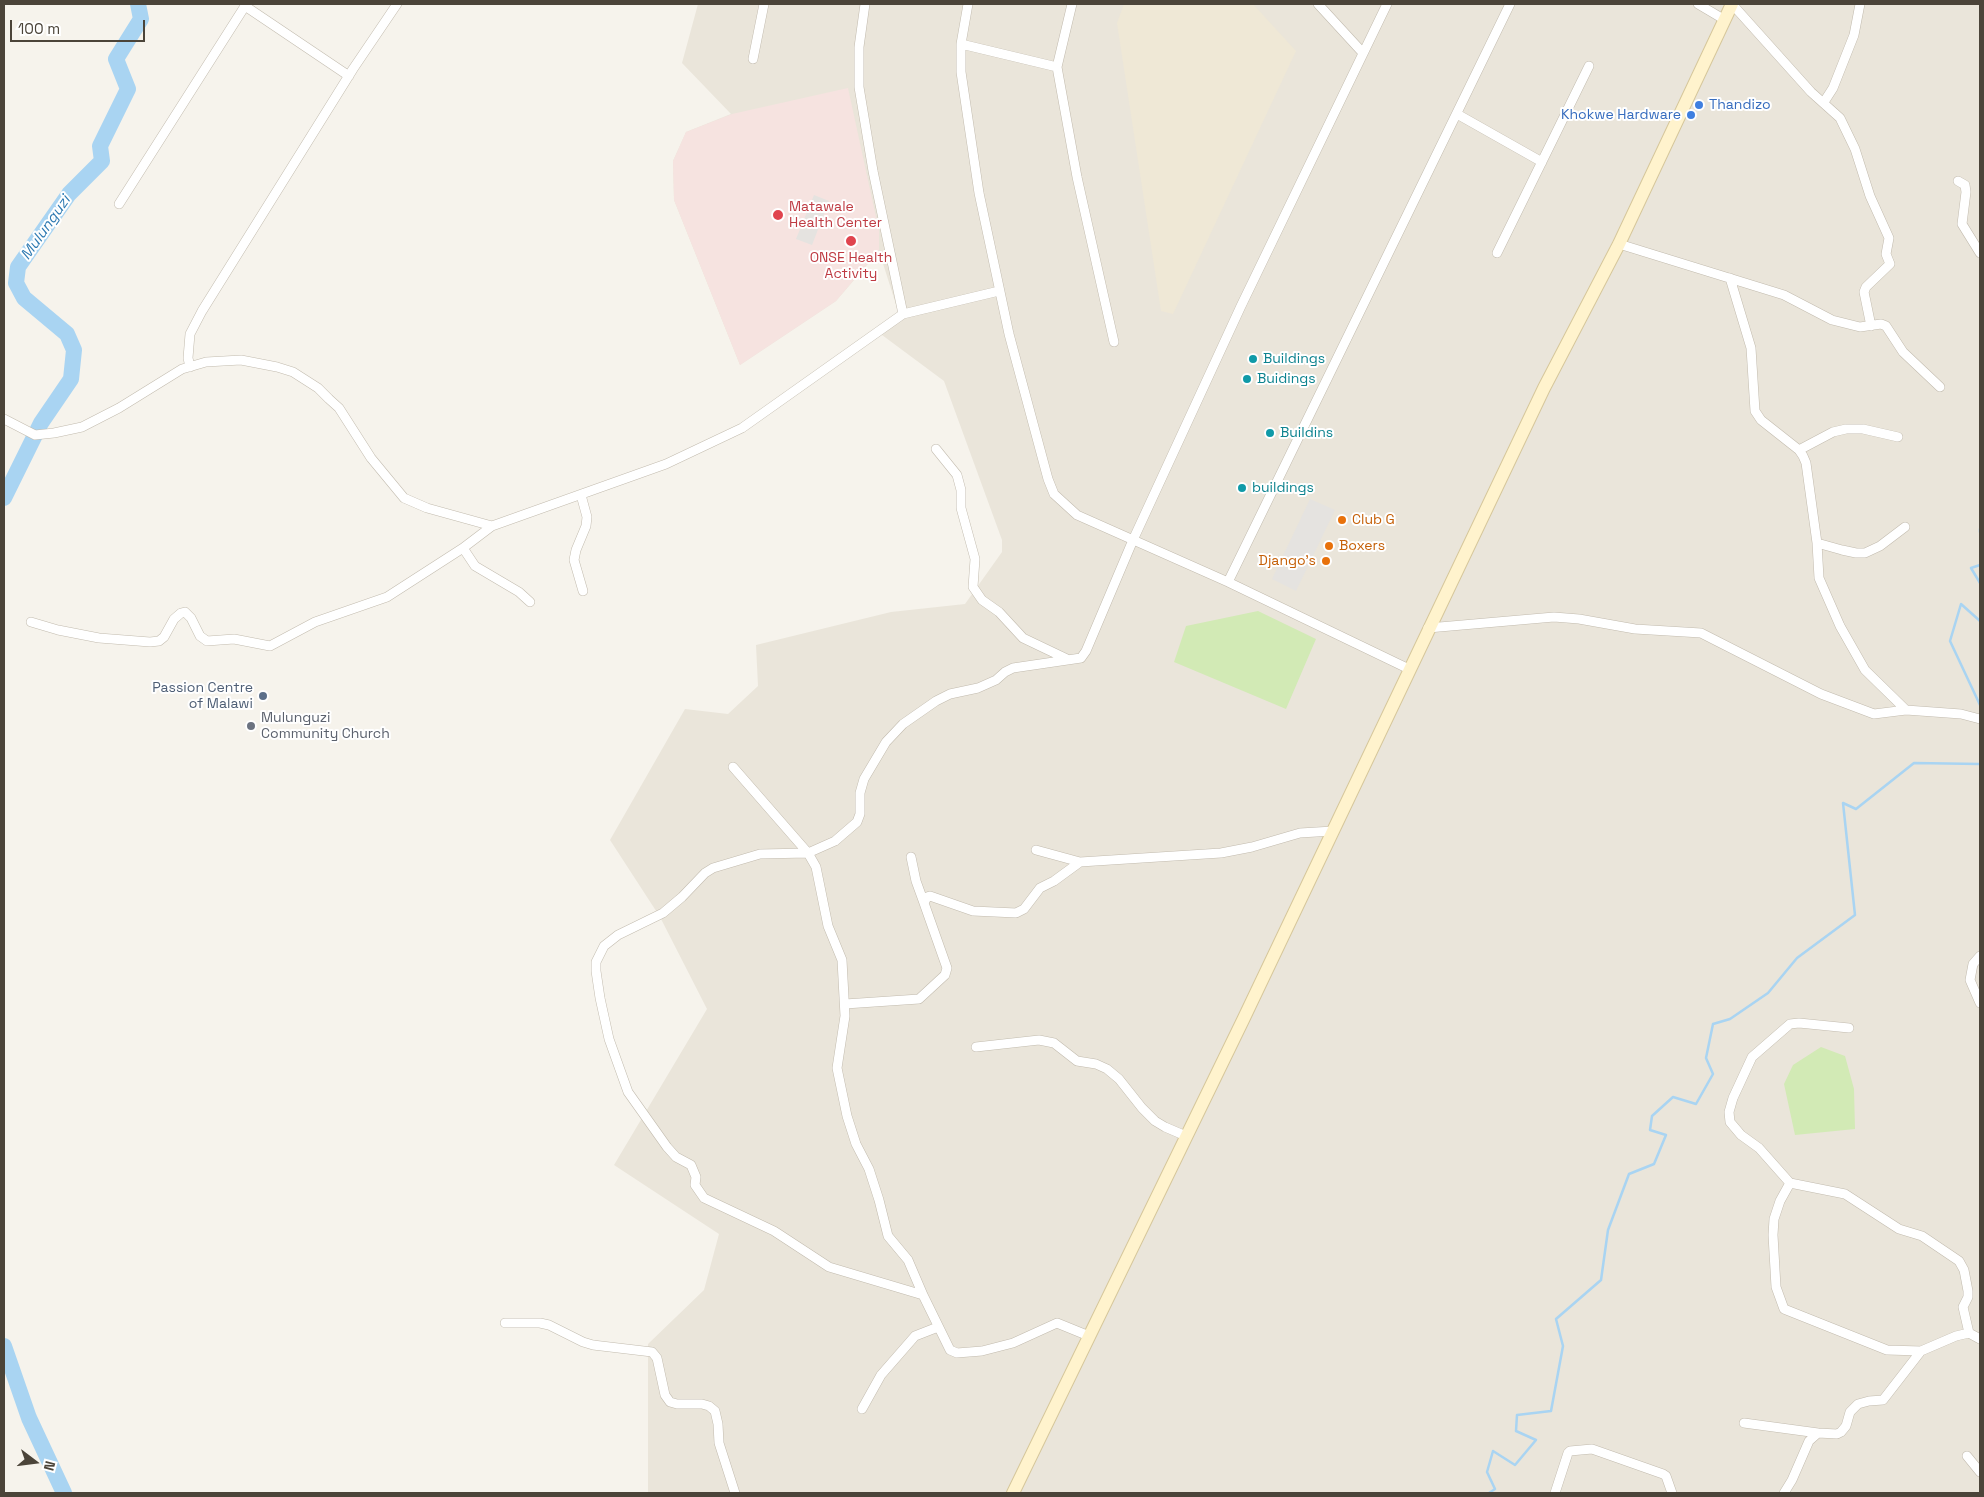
<!DOCTYPE html>
<html>
<head>
<meta charset="utf-8">
<style>
  body { margin:0 }
  #map { position:relative; width:1984px; height:1497px; overflow:hidden; background:#f6f3ec; font-family:"Space Grotesk",sans-serif }
  canvas { display:block }
  .frame { position:absolute; inset:0; border:5px solid #4b4439; pointer-events:none }
  .north { position:absolute; left:10px; top:1437px; width:50px; height:50px; -webkit-text-stroke:4px #fff; paint-order:stroke; rotate:105deg; font-size:14px; font-weight:700; line-height:20px; text-align:center; color:#4b4439 }
  .north::after { content:''; display:block; margin:auto; width:18px; height:22px; background:#4b4439; clip-path:polygon(50% 0,100% 100%,50% 72%,0 100%) }
  .scale { position:absolute; left:10px; top:20px; width:135px; height:22px; box-sizing:border-box; border:2px solid #4b4439; border-top:0; padding-left:6px; font-size:15px; line-height:18px; white-space:nowrap; color:#4b4439; -webkit-text-stroke:4px #fff; paint-order:stroke }
</style>
</head>
<body>
<div id="map">
<canvas width="1984" height="1497"></canvas>
<div class="frame"></div>
<div class="north">N</div>
<div class="scale">100 m</div>
</div>
<script>
const context = document.querySelector('canvas').getContext('2d');
context.lineJoin = 'round';
function fill(path, color) { context.fillStyle = color; context.fill(path, 'evenodd'); }
const toPath = rows => new Path2D(rows.map(r => 'M' + r).join(''));
function strokePath(path, color, width, dash) { context.strokeStyle = color; context.lineWidth = width; context.lineCap = dash ? 'butt' : 'round'; context.setLineDash(dash || []); context.stroke(path); }
function label(font, color, halo, rows, align = 'center') {
  context.font = font + ' "Space Grotesk",sans-serif'; context.lineWidth = 4; context.setLineDash([]); context.textBaseline = 'middle'; context.strokeStyle = halo; context.fillStyle = color; for (const [text, x, y, turn = 0] of rows) {
    context.save(); context.translate(x, y); context.rotate((+turn || 0) * Math.PI / 180); context.textAlign = isNaN(turn) ? turn : align; if (halo) context.strokeText(text, 0, 0); context.fillText(text, 0, 0); context.restore();
  }
}
fill(toPath([
  [698,4,1980,4,1980,1493,648,1493,648,1344,704,1290,719,1234,614,1165,707,1009,660,917,610,840,685,709,728,714,758,686,756,645,891,612,965,604,1002,552,1002,540,944,381,878,332,899,314,879,251,836,301,740,365,674,200,673,161,686,132,731,114,682,63]
]), '#eae5da');
fill(toPath([
  [1124,4,1253,4,1296,51,1173,314,1161,311,1117,23]
]), '#efe8d6');
fill(toPath([
  [848,88,879,231,879,250,836,301,740,365,674,200,673,161,686,132,732,114]
]), '#f6e3e0');
fill(toPath([
  [1258,611,1316,639,1286,709,1174,662,1186,626],
  [1821,1047,1845,1056,1854,1089,1855,1129,1795,1135,1784,1084,1793,1065]
]), '#d2eab5');
fill(toPath([
  [814,195,829,201,812,245,796,239],
  [1310,499,1335,510,1296,591,1272,579]
]), '#e5e3e0');
strokePath(toPath([
  [1980,529,1980,532],
  [1980,565,1971,568,1980,583],
  [1980,621,1961,604,1950,641,1980,705],
  [1489,1493,1495,1489,1487,1472,1493,1451,1515,1465,1536,1440,1516,1431,1517,1415,1551,1411,1563,1346,1556,1319,1601,1280,1608,1230,1629,1174,1654,1164,1666,1135,1650,1130,1652,1116,1673,1097,1696,1104,1713,1074,1706,1058,1713,1024,1730,1019,1768,993,1797,958,1855,915,1843,803,1856,809,1914,763,1980,764]
]), '#a9d4f2', 2.5);
strokePath(toPath([
  [4,498,41,423,71,379,74,350,67,334,24,298,16,283,18,267,69,194,102,161,100,146,128,89,116,59,141,19,138,4],
  [4,1346,29,1418,64,1493]
]), '#a9d4f2', 16);
const minor = toPath([
  [865,4,859,47,859,87,873,171,903,314,999,291],
  [968,4,961,44,961,72,979,193,1009,334,1048,479,1054,494,1077,515,1228,582,1409,669],
  [1072,4,1057,67,1077,177,1114,342],
  [1318,4,1363,53],
  [1698,4,1725,20],
  [1732,4,1811,92,1840,118,1855,149,1870,196,1889,238,1886,254,1890,264,1866,287,1864,292,1871,326],
  [961,44,1057,67],
  [753,59,764,4],
  [1824,102,1833,88,1854,35,1860,4],
  [1457,114,1542,162],
  [1958,181,1965,185,1966,192,1962,224,1980,253],
  [119,204,245,6,349,76],
  [1619,244,1784,295,1832,320,1860,327,1881,324,1886,326,1903,352,1940,387],
  [1497,253,1589,66],
  [1730,278,1751,348,1755,411,1761,420,1799,450,1803,456,1806,463,1817,543,1819,578,1840,626,1865,670,1906,710,1961,714,1980,719],
  [190,367,188,358,190,334,202,311,353,69,397,4],
  [4,419,35,435,54,433,82,427,119,408,182,369,206,362,241,360,277,367,293,372,318,388,329,399,339,408,371,458,404,498,427,508,492,526],
  [936,449,957,475,961,490,961,508,975,559,973,587,982,600,999,612,1023,638,1067,659],
  [1799,450,1833,432,1846,429,1863,429,1898,437],
  [581,495,587,517,586,526,576,550,574,560,583,591],
  [1817,543,1842,550,1856,553,1865,553,1880,546,1905,527],
  [463,548,475,566,519,592,530,602],
  [1228,582,1510,4],
  [31,622,58,630,99,638,150,642,159,641,164,637,174,619,181,613,185,612,191,618,200,636,207,641,234,639,270,646,315,622,387,597,463,548,492,526,666,464,742,428,903,314],
  [1428,628,1554,617,1579,619,1635,629,1701,633,1821,694,1874,714,1906,710],
  [733,767,808,853],
  [1036,850,1080,862,1221,853,1252,847,1300,833,1333,831],
  [808,853,760,854,713,868,705,873,682,897,663,913,618,935,604,946,596,962,596,971,600,998,609,1039,628,1092,667,1147,676,1157,691,1165,696,1177,695,1185,704,1198,774,1231,829,1267,923,1295],
  [911,857,916,881,924,903],
  [1980,956,1973,964,1970,980,1980,1003],
  [845,1004,919,999,945,975,947,968,924,903,927,897,930,896,973,911,1016,913,1024,909,1040,888,1054,881,1080,862],
  [1849,1028,1799,1023,1790,1024,1752,1057,1733,1098,1729,1112,1730,1122,1741,1135,1759,1148,1790,1183,1845,1194,1899,1229,1922,1236,1959,1261,1964,1270,1968,1291,1968,1297,1963,1307,1969,1333],
  [976,1047,1039,1040,1054,1043,1077,1061,1096,1064,1107,1069,1119,1079,1142,1108,1155,1121,1165,1127,1186,1136],
  [1790,1183,1780,1201,1774,1219,1773,1235,1776,1287,1784,1309,1887,1350,1921,1351,1956,1336,1969,1333,1980,1339],
  [505,1323,540,1323,549,1325,583,1342,593,1345,652,1352,657,1358,665,1395,670,1402,677,1404,702,1404,709,1406,715,1411,718,1424,719,1443,735,1493],
  [1089,1336,1057,1323,1013,1343,982,1351,957,1353,950,1350,923,1295,908,1260,888,1236,879,1200,869,1169,856,1144,847,1116,837,1068,845,1016,842,960,828,926,816,867,808,853,835,841,857,822,860,814,860,793,864,779,886,742,903,724,936,701,950,694,978,688,996,680,1005,672,1013,668,1081,658,1086,651,1133,540,1241,306,1387,4],
  [862,1409,881,1375,915,1336,938,1327],
  [1744,1423,1818,1433],
  [1967,1456,1980,1472],
  [1555,1493,1568,1453,1570,1451,1592,1449,1663,1474,1666,1476,1672,1493],
  [1784,1493,1792,1480,1809,1441,1818,1433,1837,1434,1841,1432,1846,1426,1850,1412,1858,1404,1869,1401,1883,1400,1921,1351]
]);
const secondary = toPath([
  [1013,1493,1243,1020,1544,388,1619,244,1732,4]
]);
strokePath(minor, '#c2bbae', 10);
strokePath(secondary, '#d6c79b', 14);
strokePath(minor, '#fff', 9);
strokePath(secondary, '#fff3cd', 12);
for (const [x, y, r, color] of [
  [1699,105,5,"#3f7fe0"],
  [1691,115,5,"#3f7fe0"],
  [778,215,6,"#e0444e"],
  [851,241,6,"#e0444e"],
  [1253,359,5,"#0f9aa8"],
  [1247,379,5,"#0f9aa8"],
  [1270,433,5,"#0f9aa8"],
  [1242,488,5,"#0f9aa8"],
  [1342,520,5,"#e8710a"],
  [1329,546,5,"#e8710a"],
  [1326,561,5,"#e8710a"],
  [263,696,5,"#5c6f8a"],
  [251,726,5,"#6b7280"]
]) { const dot = new Path2D(); dot.arc(x, y, r, 0, 2 * Math.PI); context.fillStyle = color; context.fill(dot); strokePath(dot, '#fff', 2); }
label('14px', '#366cbe', '#fff', [
  ["Thandizo",1709,105],
  ["Khokwe Hardware",1681,115,"right"]
], 'left');
label('14px', '#be3a42', '#fff', [
  ["Matawale",789,207],
  ["Health Center",789,223],
  ["ONSE Health",851,258,"center"],
  ["Activity",851,274,"center"]
], 'left');
label('14px', '#0d838f', '#fff', [
  ["Buildings",1263,359],
  ["Buidings",1257,379],
  ["Buildins",1280,433],
  ["buildings",1252,488]
], 'left');
label('14px', '#c56008', '#fff', [
  ["Club G",1352,520],
  ["Boxers",1339,546],
  ["Django's",1316,561,"right"]
], 'left');
label('14px', '#4e5e75', '#fff', [
  ["Passion Centre",253,688],
  ["of Malawi",253,704]
], 'right');
label('14px', '#5b616d', '#fff', [
  ["Mulunguzi",261,718],
  ["Community Church",261,734]
], 'left');
label('italic 15px', '#2e7ab2', '#fff', [
  ["Mulunguzi",46,228,-55]
]);
</script>
</body>
</html>
